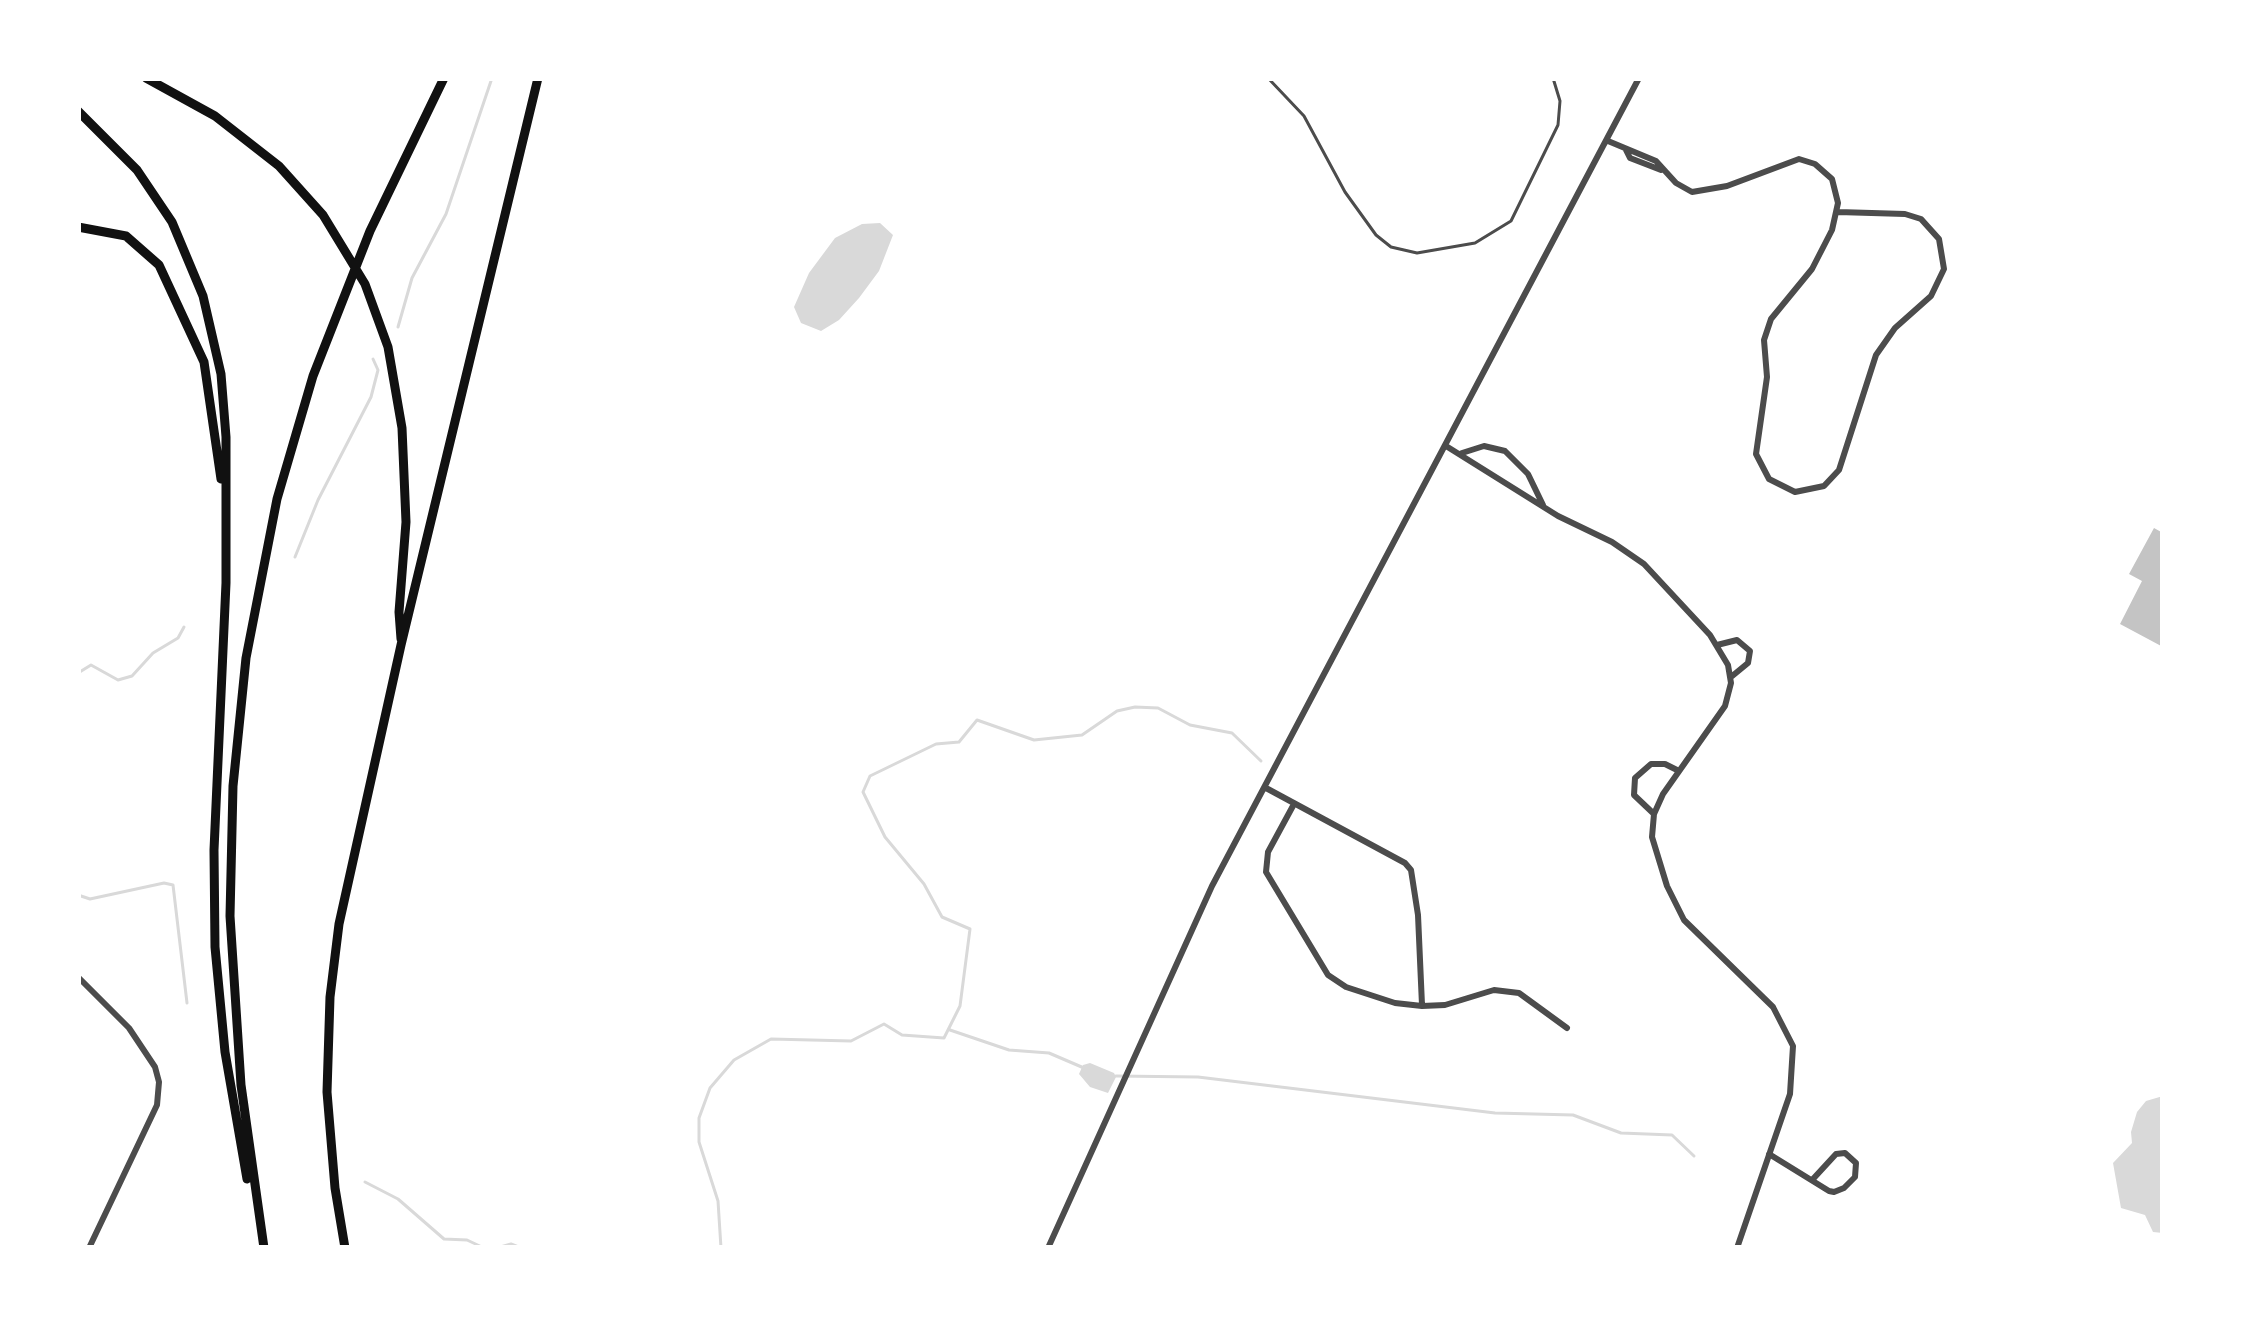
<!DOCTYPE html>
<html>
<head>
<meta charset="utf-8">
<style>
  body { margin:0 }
  #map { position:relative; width:2241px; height:1326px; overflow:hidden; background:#fff; font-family:Ubuntu,sans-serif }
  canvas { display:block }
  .frame { position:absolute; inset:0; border:81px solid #fff; pointer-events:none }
</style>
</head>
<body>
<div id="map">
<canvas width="2241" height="1326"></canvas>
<div class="frame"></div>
</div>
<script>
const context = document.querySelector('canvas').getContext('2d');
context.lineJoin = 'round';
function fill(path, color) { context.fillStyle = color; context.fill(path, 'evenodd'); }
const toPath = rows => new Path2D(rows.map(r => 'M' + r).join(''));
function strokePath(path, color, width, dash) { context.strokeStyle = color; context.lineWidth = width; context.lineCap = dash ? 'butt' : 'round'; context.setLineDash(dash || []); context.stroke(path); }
fill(toPath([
  [880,223,893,235,879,271,859,298,839,320,821,331,801,323,794,307,809,273,835,238,862,224],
  [1090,1063,1114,1073,1116,1077,1108,1093,1090,1087,1079,1074,1083,1065],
  [2163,1096,2163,1233,2153,1232,2145,1215,2121,1208,2113,1163,2132,1143,2131,1132,2137,1112,2146,1101]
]), '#d9d9d9');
strokePath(toPath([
  [398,327,412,278,446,214,492,78],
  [295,557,318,500,371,397,378,370,373,359],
  [78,673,91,665,118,680,132,676,153,653,178,638,184,627],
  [78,895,90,899,164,883,173,885,187,1003],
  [950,1030,1009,1050,1049,1053,1084,1068],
  [1116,1076,1198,1077,1495,1113,1573,1115,1621,1133,1672,1135,1694,1156],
  [365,1182,398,1199,444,1239,467,1240,484,1248],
  [497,1248,511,1244,521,1248],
  [721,1248,718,1201,699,1142,699,1118,710,1088,734,1060,771,1039,851,1041,884,1024,902,1035,944,1038,960,1006,970,929,942,917,924,884,885,837,863,792,870,776,936,744,959,742,977,720,1034,740,1082,735,1117,711,1135,707,1158,708,1190,725,1232,733,1261,761]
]), '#d9d9d9', 3);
fill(toPath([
  [2154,528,2163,533,2163,647,2120,624,2142,581,2129,574]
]), '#c4c4c4');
strokePath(toPath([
  [1268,78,1304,116,1345,192,1376,235,1391,247,1417,253,1475,243,1511,221,1558,125,1560,101,1553,78]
]), '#4c4c4c', 3);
strokePath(toPath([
  [1608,141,1656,161,1676,183,1692,192,1727,186,1799,159,1815,164,1832,179,1838,203,1832,230,1812,269,1771,319,1764,340,1767,377,1756,454,1769,479,1795,492,1824,486,1839,470,1876,355,1895,328,1931,296,1944,269,1939,239,1921,219,1905,214,1838,212],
  [1626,150,1630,158,1661,170],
  [1446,446,1558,516,1612,542,1644,564,1710,635,1728,665,1731,683,1725,706,1663,794,1654,814,1652,837,1667,886,1684,920,1773,1007,1793,1046,1790,1094,1737,1248],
  [1462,453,1484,446,1505,451,1528,474,1543,505],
  [1717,645,1737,640,1750,651,1748,663,1731,677],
  [1266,788,1405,863,1411,870,1418,915,1422,1005],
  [1294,804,1268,852,1266,872,1328,975,1346,987,1395,1003,1422,1006,1445,1005,1494,990,1519,993,1567,1028],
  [1654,814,1634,795,1635,778,1651,764,1665,764,1679,771],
  [78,977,129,1028,155,1067,159,1082,157,1105,89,1248],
  [1769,1154,1829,1191,1834,1192,1844,1188,1855,1177,1856,1163,1845,1153,1836,1154,1813,1179],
  [1048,1248,1212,886,1639,78]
]), '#4c4c4c', 6);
strokePath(toPath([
  [146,78,215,116,279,166,323,215,365,284,388,347,402,428,406,522,399,612,401,639],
  [78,111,137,170,172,222,203,296,221,374,226,437,226,583,214,850,215,947,225,1052,247,1179],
  [78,227,126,236,159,265,204,362,221,479],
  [264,1248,241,1085,230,916,233,786,246,658,277,499,313,376,370,231,444,78],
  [345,1248,335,1188,327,1092,330,997,339,924,401,645,538,78]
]), '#111', 9);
</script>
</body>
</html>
